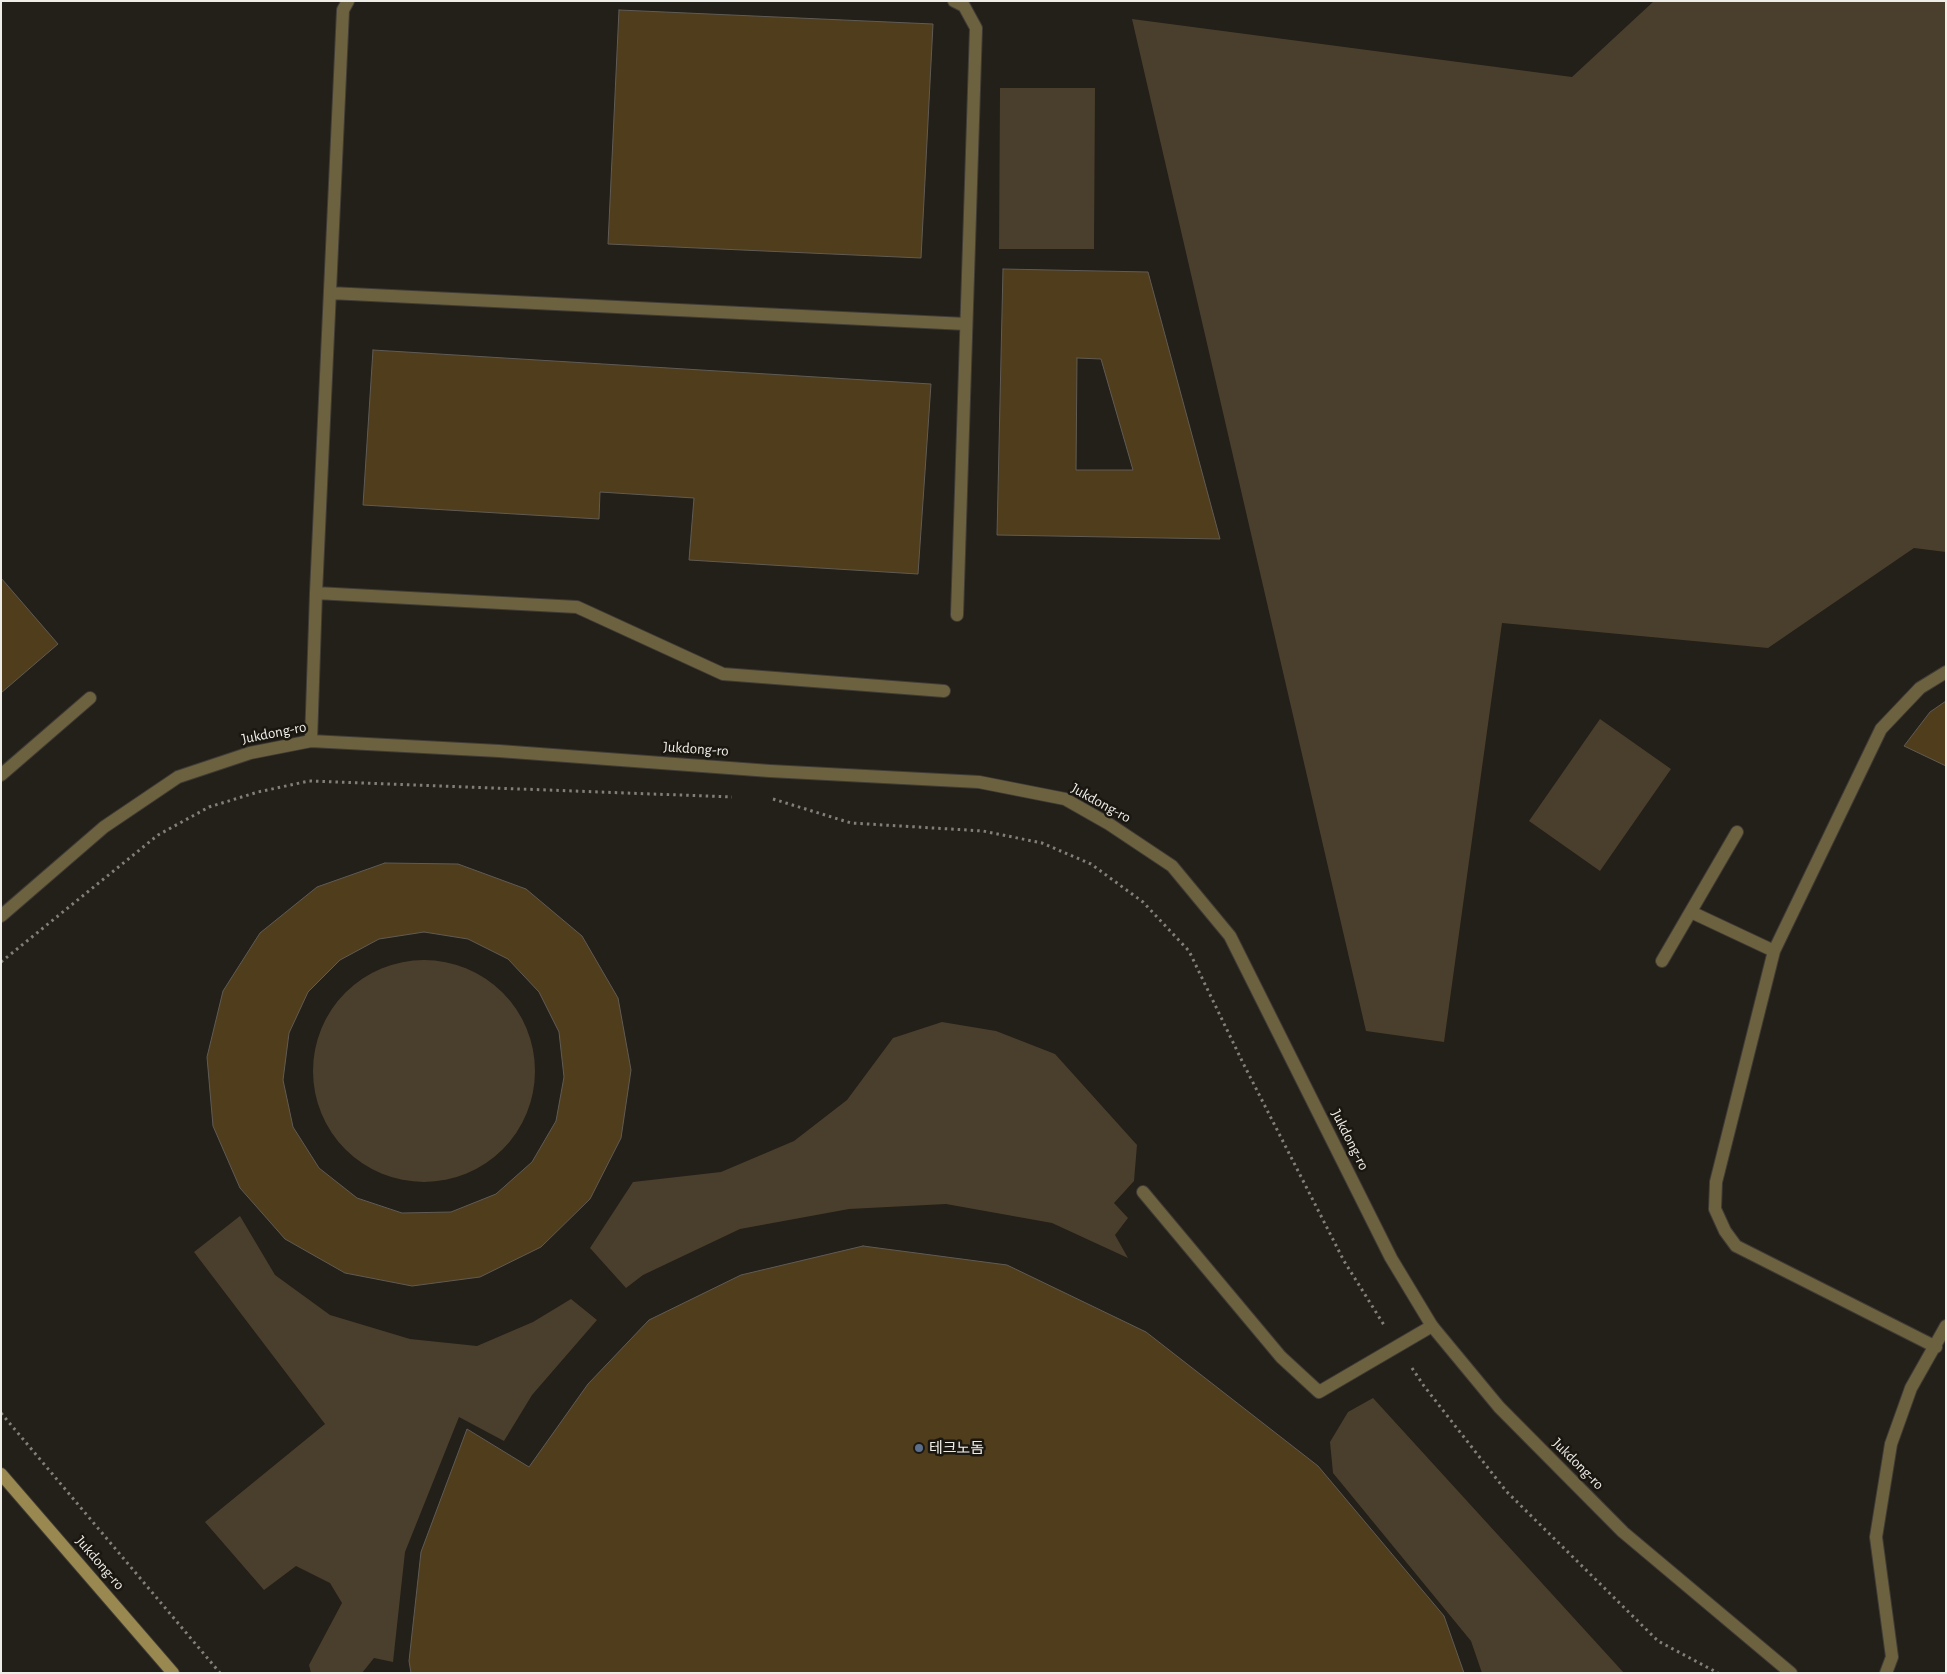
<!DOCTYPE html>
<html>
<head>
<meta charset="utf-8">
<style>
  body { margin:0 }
  #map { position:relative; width:1947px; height:1674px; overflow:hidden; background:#231f19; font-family:"Alegreya Sans",sans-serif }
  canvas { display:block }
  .frame { position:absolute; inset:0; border:2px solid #efede8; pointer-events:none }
</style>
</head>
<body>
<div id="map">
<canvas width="1947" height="1674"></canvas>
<div class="frame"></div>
</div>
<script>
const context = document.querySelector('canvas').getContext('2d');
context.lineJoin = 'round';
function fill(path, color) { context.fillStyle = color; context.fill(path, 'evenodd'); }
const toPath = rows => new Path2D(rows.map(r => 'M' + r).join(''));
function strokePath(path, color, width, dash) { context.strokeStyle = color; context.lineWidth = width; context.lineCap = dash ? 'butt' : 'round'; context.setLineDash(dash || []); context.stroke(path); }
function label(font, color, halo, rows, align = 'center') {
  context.font = font + ' "Alegreya Sans","Noto Sans KR",sans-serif'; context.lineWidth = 5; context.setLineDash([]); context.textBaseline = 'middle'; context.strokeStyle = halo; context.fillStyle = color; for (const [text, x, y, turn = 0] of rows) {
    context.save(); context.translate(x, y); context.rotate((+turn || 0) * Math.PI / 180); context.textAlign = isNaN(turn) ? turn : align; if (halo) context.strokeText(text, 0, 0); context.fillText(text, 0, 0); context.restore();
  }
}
fill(toPath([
  [1654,1,1946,1,1946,552,1914,548,1768,648,1502,623,1444,1042,1366,1031,1132,19,1572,77],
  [1000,88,1095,88,1094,249,999,249],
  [1600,719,1671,769,1600,871,1529,821],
  '313 1071a111 111 0 1 1 222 0a111 111 0 1 1-222 0Z',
  [942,1022,996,1031,1055,1054,1137,1145,1134,1181,1114,1203,1128,1218,1115,1235,1128,1258,1052,1223,946,1204,849,1209,740,1229,643,1275,626,1288,590,1248,633,1182,721,1172,794,1141,847,1100,893,1038],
  [240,1216,275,1275,330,1315,410,1339,477,1346,533,1322,571,1299,597,1320,532,1395,504,1441,459,1417,405,1552,393,1662,374,1658,362,1673,311,1673,309,1665,342,1603,330,1583,296,1566,264,1590,205,1522,325,1424,194,1252],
  [1373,1398,1624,1673,1482,1673,1471,1641,1333,1473,1330,1442,1348,1412]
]), '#4a3f2c');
const building = toPath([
  [619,10,933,24,921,258,608,244,619,10],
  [1003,269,1148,272,1220,539,997,535,1003,269],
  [1077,358,1101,359,1133,470,1076,470,1077,358],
  [373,350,931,384,918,574,689,560,694,498,600,492,599,519,363,505,373,350],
  [1,578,58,644,1,693,1,578],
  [1946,701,1946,766,1904,746,1930,712,1946,701],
  [385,863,458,864,526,889,582,936,618,998,631,1070,621,1138,590,1199,541,1247,480,1277,412,1286,345,1273,285,1239,240,1188,213,1126,207,1057,223,991,260,933,317,887,385,863],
  [424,932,468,939,508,959,539,992,559,1032,564,1077,556,1121,532,1162,496,1194,451,1212,402,1213,357,1198,319,1168,293,1127,283,1080,289,1033,308,992,340,960,379,939,424,932],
  [863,1246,1007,1265,1146,1332,1318,1466,1444,1616,1464,1673,411,1673,409,1661,421,1552,467,1429,529,1467,588,1384,649,1320,741,1275,863,1246]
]);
fill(building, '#503d1c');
strokePath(building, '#605b54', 1);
const lane = toPath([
  [954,1,964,6,976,28,957,615],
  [330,293,966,324],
  [316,593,577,607,723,674,944,691],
  [311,741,316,593,343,10,348,1],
  [1,775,90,698],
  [1691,912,1774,951],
  [1662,961,1737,832],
  [1143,1192,1281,1357,1319,1392,1432,1326],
  [1936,1347,1736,1246,1725,1231,1715,1209,1716,1182,1774,951,1881,729,1920,688,1946,672],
  [1886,1673,1892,1657,1876,1537,1891,1444,1911,1388,1946,1326]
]);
const street = toPath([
  [1,916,104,827,178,777,250,753,311,741,499,751,770,771,979,782,1065,799,1109,824,1172,866,1230,936,1391,1258,1432,1326,1499,1407,1623,1532,1791,1673]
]);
const secondary = toPath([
  [1,1474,173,1673]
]);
strokePath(lane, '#403c36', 14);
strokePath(street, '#403c36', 14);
strokePath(secondary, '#403c36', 14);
strokePath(toPath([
  [773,799,851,823,983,831,1042,843,1091,864,1143,902,1189,951,1243,1063,1344,1261,1384,1325],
  [1,962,158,835,209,807,258,792,309,781,732,797],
  [1412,1368,1424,1386,1506,1491,1658,1641,1718,1673],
  [1,1413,220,1673]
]), '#827f7a', 3, [2.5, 4]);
strokePath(lane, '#6d6240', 12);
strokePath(street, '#6d6240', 12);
strokePath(secondary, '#998850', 12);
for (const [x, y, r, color] of [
  [919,1448,5,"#5c6f8a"]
]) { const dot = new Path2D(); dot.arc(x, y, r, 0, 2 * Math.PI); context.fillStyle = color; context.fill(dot); strokePath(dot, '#1a1610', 2); }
label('15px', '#efede8', '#1a1610', [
  ["Jukdong-ro",274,733,-11],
  ["Jukdong-ro",696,749,4],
  ["Jukdong-ro",1101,803,29],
  ["Jukdong-ro",1350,1140,63],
  ["Jukdong-ro",1578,1464,45],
  ["Jukdong-ro",100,1563,49]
]);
label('15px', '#efede8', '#1a1610', [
  ["테크노돔",929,1448]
], 'left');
</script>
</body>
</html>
